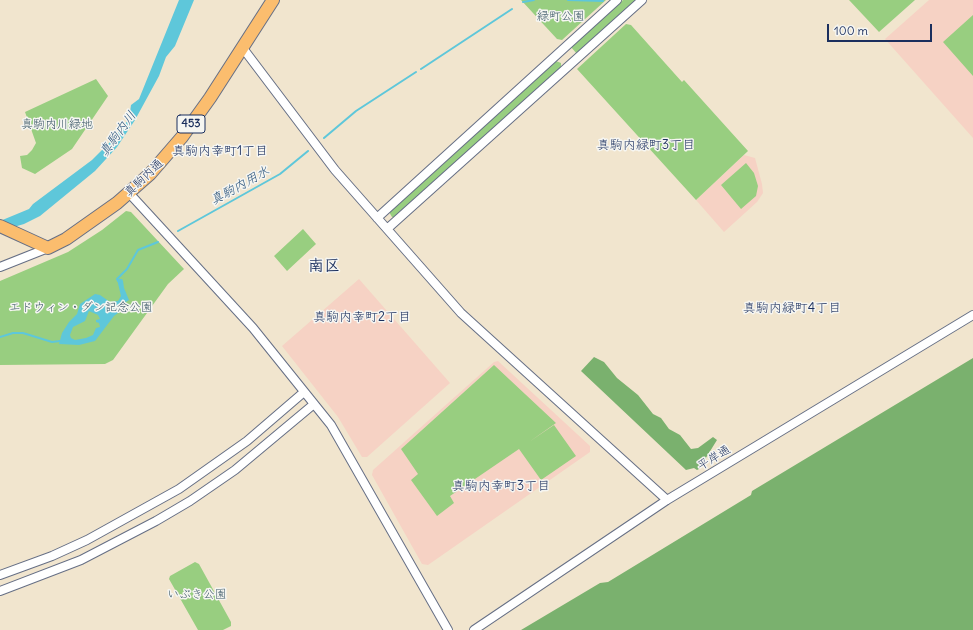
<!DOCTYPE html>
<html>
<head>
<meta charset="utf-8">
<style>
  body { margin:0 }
  #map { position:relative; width:973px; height:630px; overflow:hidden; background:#f1e5ce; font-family:Delius,sans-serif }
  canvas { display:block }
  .scale { position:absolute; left:827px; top:24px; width:105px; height:18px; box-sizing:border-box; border:2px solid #1b2f5e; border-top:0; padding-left:5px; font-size:12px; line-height:14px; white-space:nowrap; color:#1b2f5e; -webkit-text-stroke:3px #f6f6f2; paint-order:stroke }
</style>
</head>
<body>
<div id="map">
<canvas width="973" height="630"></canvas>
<div class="scale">100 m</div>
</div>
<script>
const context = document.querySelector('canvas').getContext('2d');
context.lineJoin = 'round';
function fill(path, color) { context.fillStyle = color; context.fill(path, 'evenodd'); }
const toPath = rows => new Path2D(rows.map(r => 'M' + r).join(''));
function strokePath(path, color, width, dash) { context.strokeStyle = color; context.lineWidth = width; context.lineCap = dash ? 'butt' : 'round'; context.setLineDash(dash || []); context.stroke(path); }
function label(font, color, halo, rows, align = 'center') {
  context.font = font + ' Delius,"Klee One",sans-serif'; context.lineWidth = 3; context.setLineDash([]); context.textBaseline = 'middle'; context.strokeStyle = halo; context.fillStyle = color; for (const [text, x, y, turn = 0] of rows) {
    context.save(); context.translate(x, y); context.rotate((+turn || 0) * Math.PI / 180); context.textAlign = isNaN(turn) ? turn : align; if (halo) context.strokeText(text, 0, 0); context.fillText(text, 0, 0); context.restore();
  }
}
fill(toPath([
  [929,0,973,0,973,138,885,39],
  [744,155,755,158,762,184,763,193,757,202,724,232,696,200],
  [359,279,450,383,367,457,362,457,338,417,282,346],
  [498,361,590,446,590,452,428,565,422,564,372,475,373,470,494,362]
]), '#f6d2c4');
fill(toPath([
  [521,0,606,0,562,40,557,39],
  [623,0,637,0,577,54,571,47],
  [849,0,915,0,879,32],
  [973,15,973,76,943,42],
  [626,24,631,25,682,82,684,80,748,151,696,200,577,69],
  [556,61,561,63,561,67,395,217,392,217,389,212],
  [96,79,108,96,72,149,35,174,22,168,20,156,27,155,32,150,36,143,25,112],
  [746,163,754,173,758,186,756,196,741,209,721,185],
  [126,211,131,212,184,269,168,284,113,360,105,364,0,365,0,281,68,252,102,230],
  [303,229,316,244,287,271,274,256],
  [494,365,556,423,529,442,554,425,576,456,541,480,519,449,450,496,454,503,437,516,411,480,418,474,401,449],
  [195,562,199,564,231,622,231,626,223,630,198,630,169,579,170,576]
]), '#98ce80');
fill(toPath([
  [594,357,604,362,617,378,638,395,653,414,661,418,669,429,680,435,691,449,698,448,713,437,717,440,699,469,697,470,694,468,686,470,581,371],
  [973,358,973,630,521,630,600,583,608,582,751,495,752,491]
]), '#7ab16e');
fill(toPath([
  [179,0,194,0,175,46,166,57,159,76,135,120,117,147,95,171,40,216,24,224,0,231,0,221,29,209,33,204,92,160,109,143,129,119,131,105,139,99],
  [117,279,122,279,123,281,124,288,129,300,126,302,123,301,121,303,122,310,114,316,95,341,79,345,59,344,62,333,69,322,77,314,80,304,95,294,100,295,110,302,118,301,121,296],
  [89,311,98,315,100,319,96,320,96,322,99,323,100,327,96,328,93,335,86,338,75,340,71,338,70,335,73,327,85,321]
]), '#5ec7da');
strokePath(toPath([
  [568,0,603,1],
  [523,2,534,0],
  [421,69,512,9],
  [324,138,356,111,416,72],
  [178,231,280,174,308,151],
  [118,281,117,279,127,269,138,250,158,242],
  [0,337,13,333,23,333,52,342,60,341]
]), '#5ec7da', 2);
const minor = toPath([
  [242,47,335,170,461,313,667,500],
  [129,193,253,328,331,425,448,630],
  [377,218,617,0],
  [387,229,642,0],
  [0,267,48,248],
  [0,575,52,556,87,540,179,489,247,441,304,392],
  [0,591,81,560,156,521,190,501,235,470,314,404],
  [474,630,667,500,973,315]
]);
const highway = toPath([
  [0,226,48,248,66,239,117,203,150,174,182,137,210,98,273,0]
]);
strokePath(minor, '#666f85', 10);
strokePath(highway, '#666f85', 14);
strokePath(minor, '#fff', 8);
strokePath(highway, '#fbbd6e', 12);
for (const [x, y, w] of [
  [191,124,28]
]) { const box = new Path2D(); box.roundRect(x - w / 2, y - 9, w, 18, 3); context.fillStyle = '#f6f6f2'; context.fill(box); strokePath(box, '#1b2f5e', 1); }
label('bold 11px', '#1b2f5e', null, [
  ["453",191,124]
]);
label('12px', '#3a5766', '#f6f6f2', [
  ["緑町公園",561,17],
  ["真駒内川緑地",57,125],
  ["エドウィン・ダン記念公園",81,308],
  ["いぶき公園",197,595]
]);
label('12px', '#1b2f5e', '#f6f6f2', [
  ["真駒内通",144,178,-44],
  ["平岸通",714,458,-32]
]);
label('italic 13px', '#2c557d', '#f6f6f2', [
  ["真駒内川",118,134,-54],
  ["真駒内用水",240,186,-29]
]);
label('13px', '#1b2f5e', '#f6f6f2', [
  ["真駒内緑町3丁目",646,145],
  ["真駒内幸町1丁目",220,151],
  ["真駒内緑町4丁目",792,308],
  ["真駒内幸町2丁目",362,317],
  ["真駒内幸町3丁目",501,486]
]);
label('bold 16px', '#1b2f5e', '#f6f6f2', [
  ["南区",324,266]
]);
</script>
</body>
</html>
